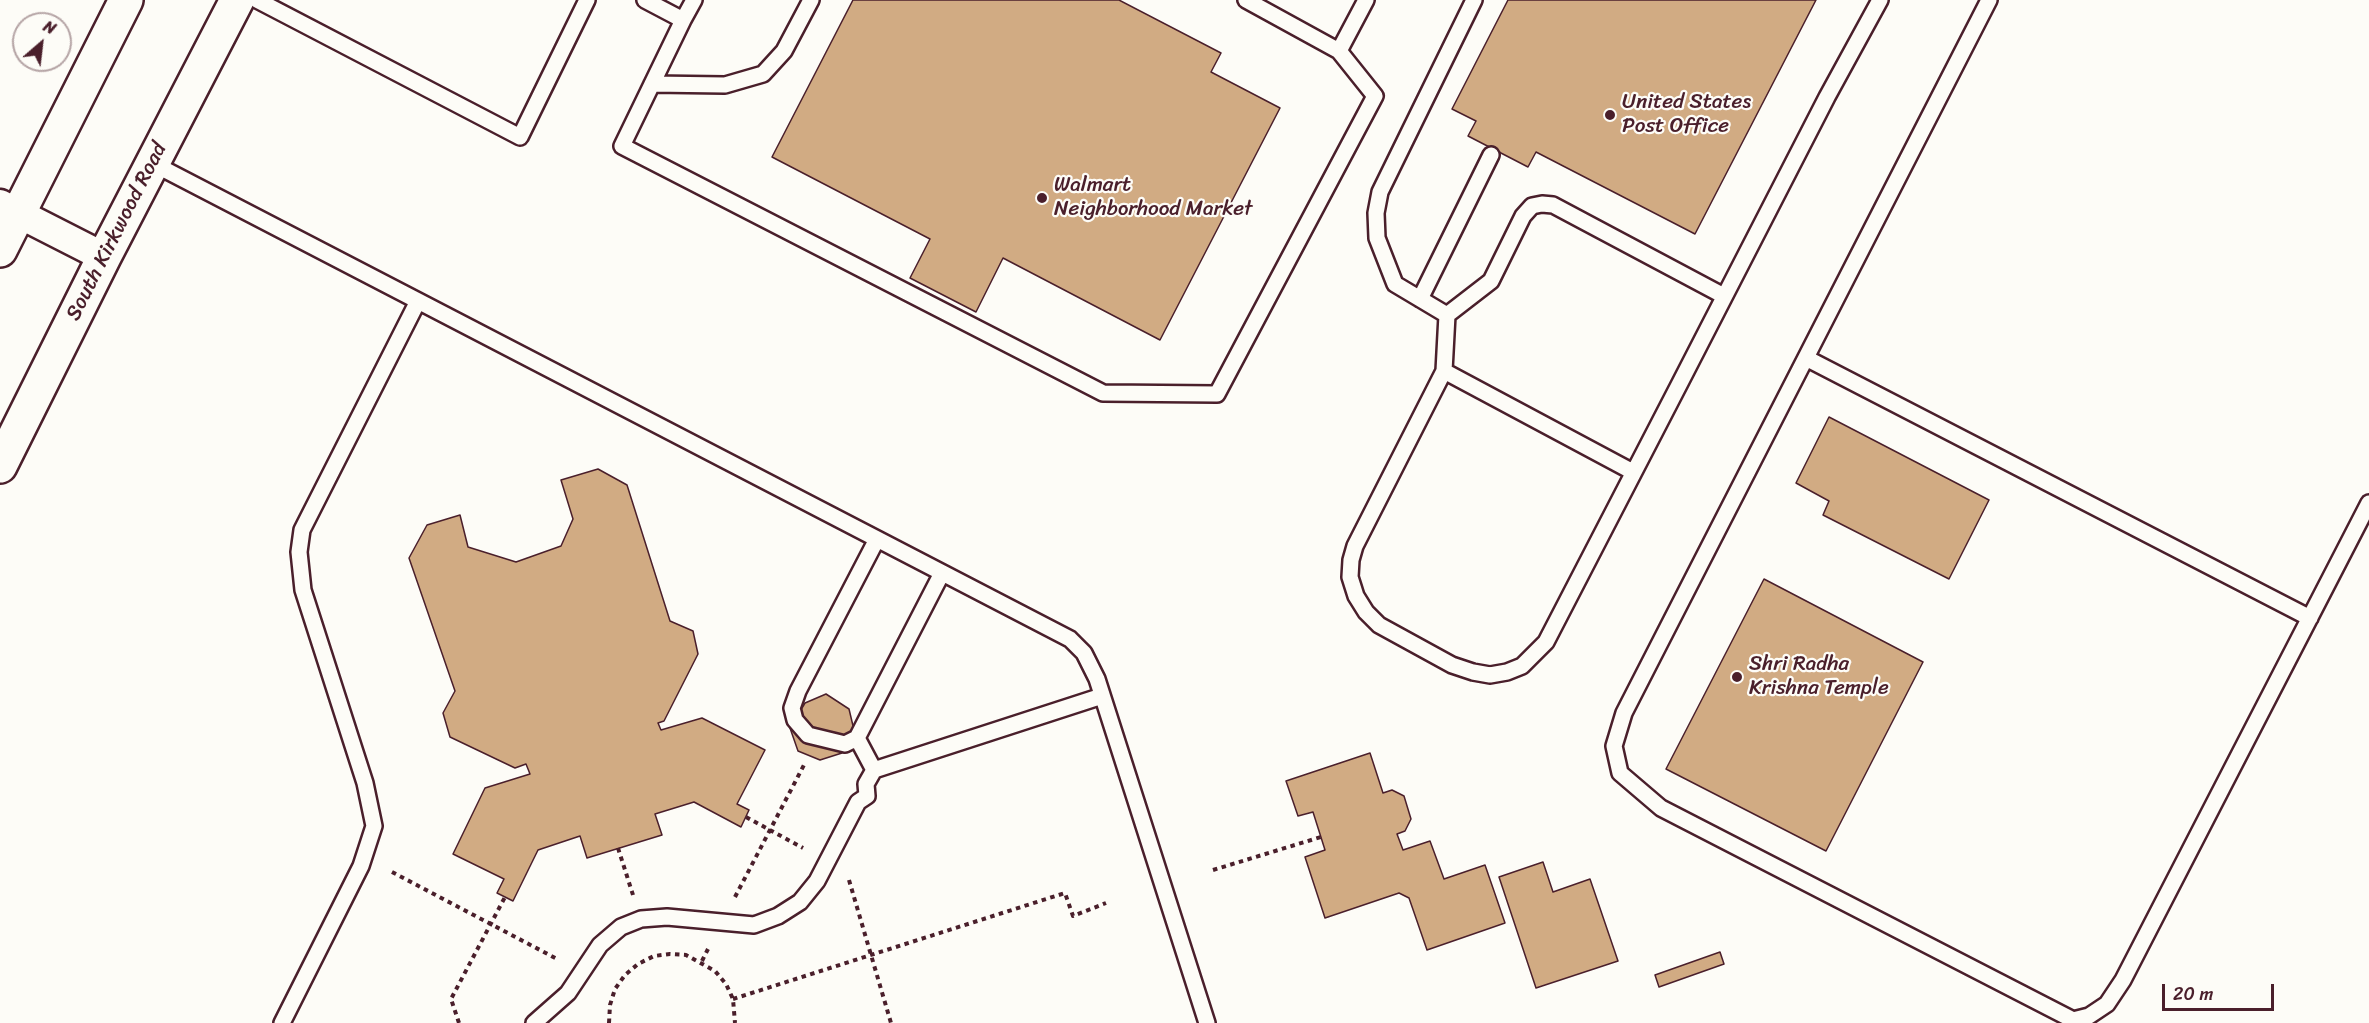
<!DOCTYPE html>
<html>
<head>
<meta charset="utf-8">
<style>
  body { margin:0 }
  #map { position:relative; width:2369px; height:1023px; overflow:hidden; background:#fdfcf7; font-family:Sriracha,sans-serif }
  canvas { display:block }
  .north { position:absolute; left:12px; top:12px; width:60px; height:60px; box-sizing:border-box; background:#fdfcf7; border:2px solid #b5a4a5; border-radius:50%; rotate:28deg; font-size:16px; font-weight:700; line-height:24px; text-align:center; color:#4a1f2b }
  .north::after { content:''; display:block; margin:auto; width:21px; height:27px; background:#4a1f2b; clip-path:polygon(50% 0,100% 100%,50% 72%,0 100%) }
  .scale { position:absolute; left:2162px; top:984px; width:112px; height:27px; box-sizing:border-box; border:3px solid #4a1f2b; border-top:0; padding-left:8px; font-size:18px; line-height:21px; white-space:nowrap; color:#4a1f2b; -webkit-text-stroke:4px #fdfcf7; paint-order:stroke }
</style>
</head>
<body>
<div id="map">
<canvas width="2369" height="1023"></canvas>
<div class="north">N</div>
<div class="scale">20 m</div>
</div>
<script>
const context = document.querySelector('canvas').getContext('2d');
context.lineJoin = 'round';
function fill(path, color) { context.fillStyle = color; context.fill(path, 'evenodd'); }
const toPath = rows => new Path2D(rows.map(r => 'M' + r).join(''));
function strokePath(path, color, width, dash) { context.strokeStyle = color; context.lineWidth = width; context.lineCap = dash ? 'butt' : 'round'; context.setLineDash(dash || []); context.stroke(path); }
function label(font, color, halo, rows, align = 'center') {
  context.font = font + ' Sriracha,sans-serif'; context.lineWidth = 4.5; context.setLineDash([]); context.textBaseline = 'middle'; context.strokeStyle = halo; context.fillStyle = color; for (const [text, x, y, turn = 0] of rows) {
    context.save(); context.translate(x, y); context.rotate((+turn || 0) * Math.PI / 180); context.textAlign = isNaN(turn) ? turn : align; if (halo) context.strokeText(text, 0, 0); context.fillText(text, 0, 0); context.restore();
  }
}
const building = toPath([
  [853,0,1119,0,1221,53,1211,72,1280,108,1160,340,1003,258,976,312,910,278,930,239,772,157,853,0],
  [1508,0,1816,0,1695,234,1536,152,1528,167,1468,136,1476,121,1452,109,1508,0],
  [1829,417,1989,500,1949,579,1823,515,1829,501,1796,483,1829,417],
  [598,469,627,485,670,621,693,631,698,654,664,721,658,723,661,730,702,718,765,750,737,804,749,810,741,827,694,802,655,814,662,835,587,858,580,836,538,850,513,901,497,893,504,879,453,854,485,788,530,774,526,764,515,768,450,737,443,713,455,691,409,558,427,525,460,515,468,547,516,562,561,546,573,519,561,480,598,469],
  [1764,579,1923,662,1826,851,1666,769,1764,579],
  [826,694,849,709,854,730,842,753,820,760,798,751,790,728,805,703,826,694],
  [1370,753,1383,793,1392,790,1404,796,1411,819,1405,831,1397,834,1403,850,1430,841,1444,879,1485,865,1505,923,1427,950,1409,898,1399,893,1325,918,1305,857,1325,850,1313,812,1298,816,1286,781,1370,753],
  [1543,862,1553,892,1590,879,1618,961,1536,988,1499,877,1543,862],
  [1720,952,1724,964,1659,987,1655,975,1720,952]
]);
fill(building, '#d1ab83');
strokePath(building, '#4a1f2b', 1.5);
const lane = toPath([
  [257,0,520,137,587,0],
  [645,0,683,20,622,146,1103,393,1217,394,1375,96,1339,51,1366,0],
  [1246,0,1339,51],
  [1989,0,1624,713,1614,746,1620,773,1661,808,2073,1020,2089,1016,2107,1004,2123,980,2369,503],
  [683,20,694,0],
  [652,84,725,85,763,74,784,51,811,0],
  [152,163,1070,639,1084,653,1097,679,1207,1023],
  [1724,296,1553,205,1542,204,1532,206,1523,216,1491,281,1447,315,1444,371,1355,546,1351,560,1350,577,1356,596,1366,612,1379,625,1452,665,1473,672,1490,675,1507,672,1522,666,1546,642,1680,383,1827,97,1880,0],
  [1420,299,1491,155],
  [1447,315,1395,284,1377,238,1376,213,1380,192,1474,0],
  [1806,358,2310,618],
  [1444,371,1633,472],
  [877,539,798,691,792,708,795,720,808,735,845,744,857,738,942,573],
  [857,738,874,770],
  [282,1023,361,866,374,826,365,783,303,590,299,552,302,530,418,301],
  [534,1023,568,993,600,945,621,927,641,919,667,917,754,925,778,916,800,902,817,881,858,802,867,796,866,784,874,770,1102,696]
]);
const street = toPath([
  [0,204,104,257]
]);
const secondary = toPath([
  [0,250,126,0],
  [0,466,104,257,237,0]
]);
strokePath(lane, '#4a1f2b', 20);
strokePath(street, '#4a1f2b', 33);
strokePath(secondary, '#4a1f2b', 38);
strokePath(toPath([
  [746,817,803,848],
  [618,848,633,895],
  [1213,870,1321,837],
  [392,872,559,960],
  [849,880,891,1023],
  [735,897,805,763],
  [702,961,708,949],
  [733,999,1065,893,1073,916,1106,903],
  [459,1023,451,999,505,897],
  [609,1023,610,1005,615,989,625,975,638,964,654,956,670,954,686,955,715,971,726,984,733,999,735,1023]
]), '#4a1f2b', 4, [4.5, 4.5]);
strokePath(lane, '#fdfcf7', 15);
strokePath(street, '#fdfcf7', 28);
strokePath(secondary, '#fdfcf7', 33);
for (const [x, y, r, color] of [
  [1610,115,6,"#4a1f2b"],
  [1042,198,6,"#4a1f2b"],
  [1737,677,6,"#4a1f2b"]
]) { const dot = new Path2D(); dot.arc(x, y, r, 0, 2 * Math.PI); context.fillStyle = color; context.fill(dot); strokePath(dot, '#fdfcf7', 2); }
label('21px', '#4a1f2b', '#fdfcf7', [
  ["United States",1622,103],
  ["Post Office",1622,127],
  ["Walmart",1054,186],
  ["Neighborhood Market",1054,210],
  ["Shri Radha",1749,665],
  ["Krishna Temple",1749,689]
], 'left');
label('21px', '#4a1f2b', '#fdfcf7', [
  ["South Kirkwood Road",117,232,-63]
]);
</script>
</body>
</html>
